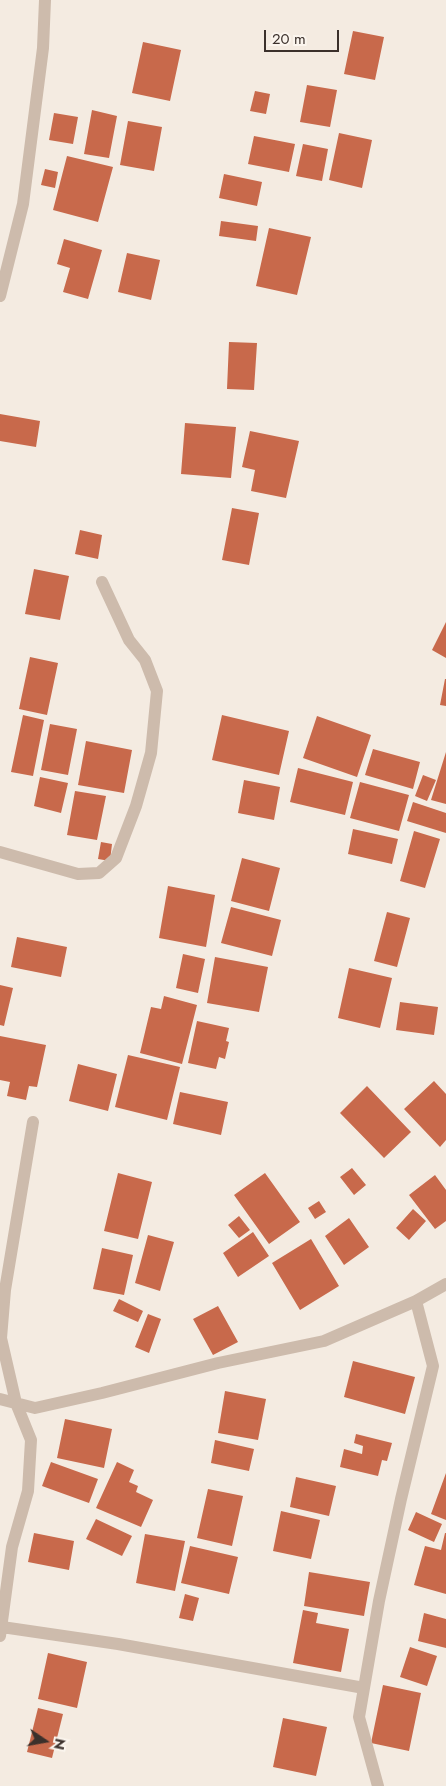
<!DOCTYPE html>
<html>
<head>
<meta charset="utf-8">
<style>
  body { margin:0 }
  #map { position:relative; width:446px; height:1786px; overflow:hidden; background:#f4ebe1; font-family:Jost,sans-serif }
  canvas { display:block }
  .north { position:absolute; left:20px; top:1716px; width:50px; height:50px; -webkit-text-stroke:4px #fbf5ee; paint-order:stroke; rotate:102deg; font-size:14px; font-weight:700; line-height:20px; text-align:center; color:#3b302b }
  .north::after { content:''; display:block; margin:auto; width:18px; height:22px; background:#3b302b; clip-path:polygon(50% 0,100% 100%,50% 72%,0 100%) }
  .scale { position:absolute; left:264px; top:30px; width:75px; height:22px; box-sizing:border-box; border:2px solid #3b302b; border-top:0; padding-left:6px; font-size:15px; line-height:18px; white-space:nowrap; color:#3b302b; -webkit-text-stroke:4px #fbf5ee; paint-order:stroke }
</style>
</head>
<body>
<div id="map">
<canvas width="446" height="1786"></canvas>
<div class="north">N</div>
<div class="scale">20 m</div>
</div>
<script>
const context = document.querySelector('canvas').getContext('2d');
context.lineJoin = 'round';
function fill(path, color) { context.fillStyle = color; context.fill(path, 'evenodd'); }
const toPath = rows => new Path2D(rows.map(r => 'M' + r).join(''));
function strokePath(path, color, width, dash) { context.strokeStyle = color; context.lineWidth = width; context.lineCap = dash ? 'butt' : 'round'; context.setLineDash(dash || []); context.stroke(path); }
fill(toPath([
  [353,31,384,37,375,80,344,74],
  [143,42,181,50,170,101,132,93],
  [307,85,337,90,330,127,300,122],
  [255,91,270,94,266,114,250,111],
  [92,110,117,116,109,158,84,154],
  [54,113,78,117,73,144,49,140],
  [128,121,162,127,154,171,120,165],
  [339,133,372,140,362,188,329,180],
  [254,136,295,144,289,172,248,164],
  [303,144,328,149,322,181,296,176],
  [67,156,113,167,98,222,53,210],
  [45,169,58,172,55,188,41,185],
  [224,174,262,182,257,206,219,198],
  [221,221,258,226,256,241,219,236],
  [269,228,311,237,297,295,256,286],
  [64,239,102,250,88,299,63,292,70,268,57,264],
  [127,253,160,260,151,300,118,292],
  [229,342,257,343,254,390,227,389],
  [0,414,40,421,36,447,0,441],
  [185,423,236,427,231,478,181,474],
  [250,431,299,441,286,498,251,491,255,470,242,467],
  [232,508,259,513,249,565,222,560],
  [80,530,102,535,98,559,75,554],
  [34,569,69,576,60,620,25,614],
  [446,622,446,658,432,650],
  [30,657,58,663,47,715,19,709],
  [445,679,446,679,446,706,440,705],
  [23,715,44,720,33,776,11,772],
  [222,715,289,731,279,775,212,760],
  [317,716,371,735,357,777,303,758],
  [50,724,77,729,68,775,41,770],
  [86,741,132,750,124,793,78,785],
  [373,749,420,762,413,789,365,775],
  [446,752,446,804,431,800],
  [298,768,353,782,345,815,290,802],
  [423,775,436,780,427,801,415,796],
  [40,777,68,783,61,813,34,806],
  [244,780,280,787,274,820,238,813],
  [360,782,409,795,399,831,350,818],
  [75,791,106,796,97,840,67,835],
  [413,802,446,813,446,833,407,821],
  [353,829,398,839,392,864,348,854],
  [414,831,440,839,425,888,400,881],
  [101,842,112,844,110,861,98,859],
  [242,858,280,868,269,911,231,901],
  [168,886,215,895,206,947,159,938],
  [231,907,281,920,272,956,221,943],
  [387,912,410,918,397,967,374,961],
  [17,937,67,947,61,977,11,967],
  [183,954,205,959,198,993,176,988],
  [215,957,268,967,259,1012,207,1003],
  [349,968,392,978,380,1028,338,1018],
  [0,985,13,988,4,1026,0,1025],
  [164,996,197,1005,182,1064,140,1053,151,1007,161,1009],
  [400,1002,438,1007,434,1035,396,1030],
  [197,1021,229,1028,226,1041,229,1042,225,1059,219,1057,216,1069,188,1063],
  [0,1036,46,1045,37,1087,29,1086,26,1100,7,1096,10,1082,0,1080],
  [128,1055,180,1067,167,1120,115,1107],
  [78,1064,117,1074,108,1111,69,1101],
  [434,1081,446,1094,446,1140,440,1147,404,1109],
  [367,1086,411,1132,384,1158,340,1113],
  [180,1092,228,1102,221,1135,173,1124],
  [352,1168,366,1185,354,1195,340,1177],
  [118,1173,152,1182,138,1239,104,1231],
  [265,1173,300,1222,269,1244,234,1195],
  [435,1175,446,1190,446,1221,435,1229,409,1195],
  [319,1201,326,1212,315,1219,308,1208],
  [413,1209,426,1221,409,1240,396,1228],
  [239,1216,250,1230,239,1238,228,1225],
  [349,1218,369,1247,344,1265,325,1236],
  [253,1232,269,1256,238,1277,223,1253],
  [148,1235,174,1242,160,1291,135,1283],
  [311,1239,339,1286,300,1310,272,1263],
  [102,1248,133,1255,124,1295,93,1289],
  [119,1299,143,1311,138,1322,113,1311],
  [218,1306,238,1342,213,1355,193,1319],
  [148,1314,161,1319,149,1353,135,1347],
  [353,1361,415,1377,405,1414,344,1397],
  [225,1391,266,1399,258,1440,218,1433],
  [65,1419,112,1429,104,1468,57,1458],
  [356,1434,392,1443,387,1461,382,1460,378,1476,340,1467,344,1449,362,1454,363,1446,354,1443],
  [215,1440,254,1449,249,1471,211,1463],
  [51,1462,98,1479,89,1503,42,1486],
  [117,1462,134,1470,129,1482,138,1486,136,1492,153,1500,141,1527,96,1508],
  [446,1473,446,1520,431,1514],
  [296,1477,336,1486,329,1516,290,1507],
  [208,1489,243,1496,232,1546,197,1538],
  [281,1511,320,1520,311,1559,273,1551],
  [416,1512,442,1524,434,1542,408,1530],
  [96,1519,132,1536,122,1556,86,1539],
  [34,1533,74,1541,69,1570,28,1562],
  [445,1533,446,1533,446,1594,414,1585,425,1546,441,1550],
  [145,1534,185,1541,175,1591,136,1583],
  [190,1546,238,1557,229,1594,181,1583],
  [309,1572,370,1582,364,1616,304,1606],
  [185,1594,199,1598,193,1621,179,1618],
  [303,1610,318,1613,316,1623,349,1629,341,1672,293,1663],
  [424,1613,446,1619,446,1648,418,1641],
  [410,1647,437,1656,427,1686,400,1677],
  [48,1653,87,1662,77,1708,38,1699],
  [383,1685,421,1693,409,1751,371,1743],
  [38,1708,63,1714,52,1758,27,1752],
  [283,1718,327,1727,316,1776,273,1767]
]), '#c8694b');
strokePath(toPath([
  [0,296,23,204,43,48,45,0],
  [0,852,78,874,99,873,116,858,136,806,151,753,157,691,145,660,129,640,102,582],
  [0,1399,35,1408,102,1393,218,1363,324,1341,416,1301,446,1284],
  [2,1627,118,1644,364,1688],
  [0,1636,12,1547,28,1491,31,1440,16,1403,1,1338,5,1290,33,1122],
  [378,1786,359,1717,379,1601,401,1499,433,1366,416,1301]
]), '#cdbbac', 12);
</script>
</body>
</html>
